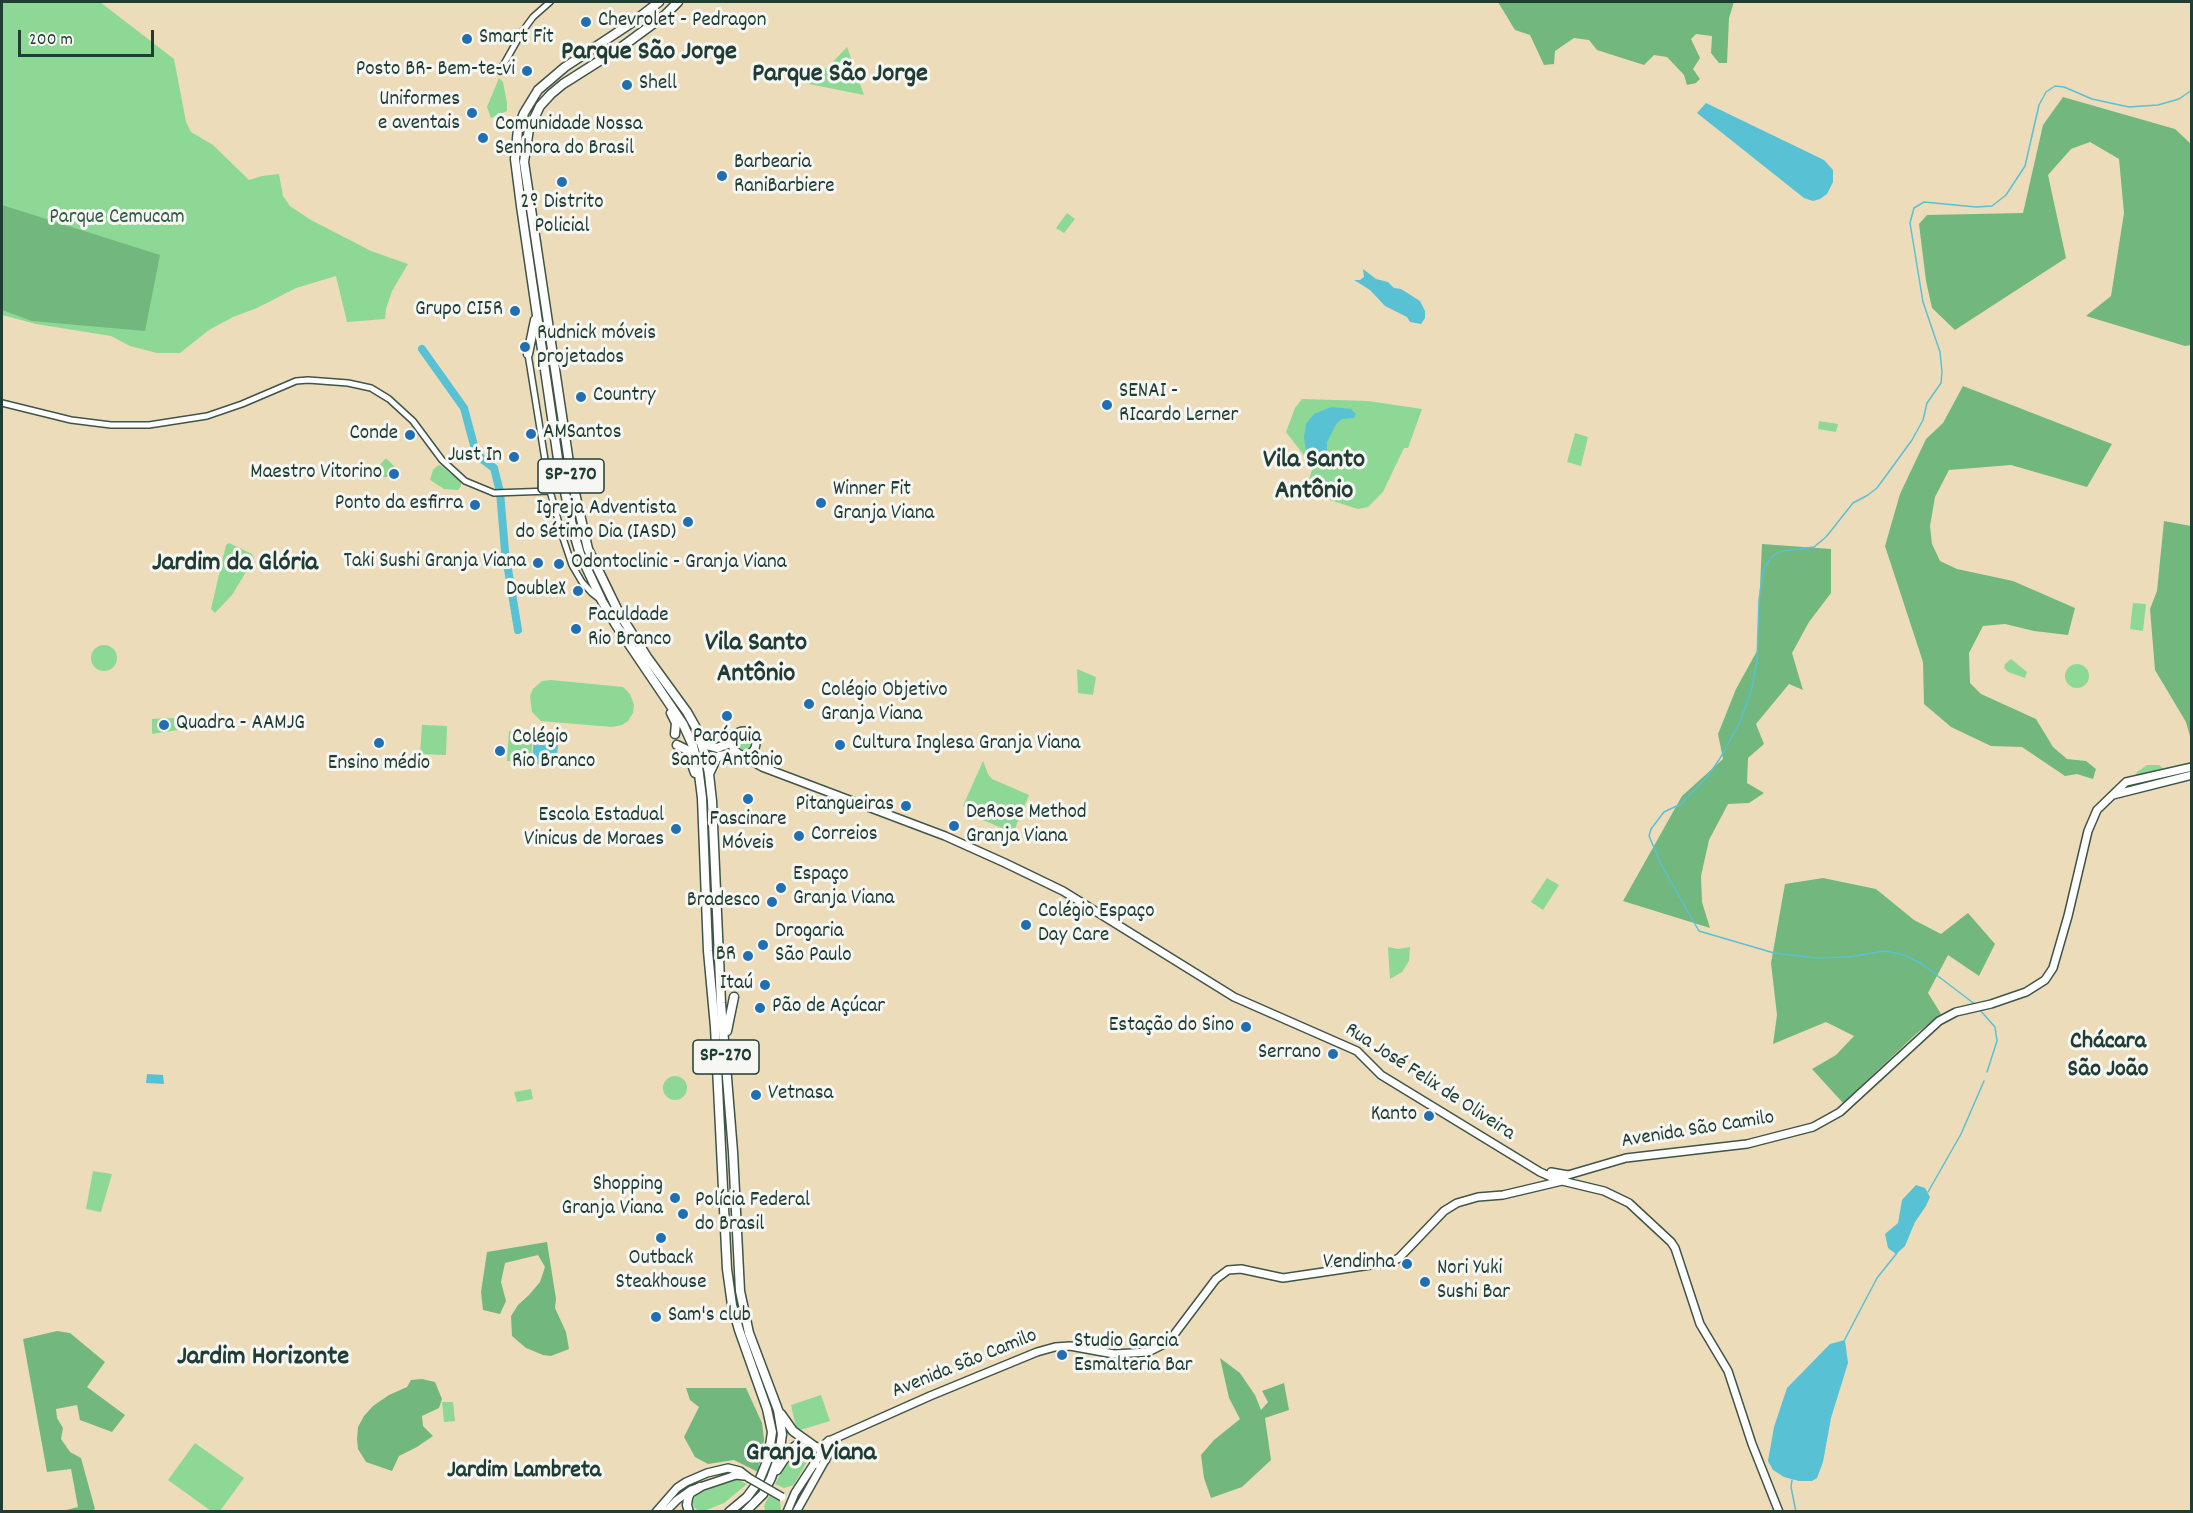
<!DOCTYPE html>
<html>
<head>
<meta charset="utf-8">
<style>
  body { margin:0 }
  #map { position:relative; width:2193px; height:1513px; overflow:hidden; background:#eddcba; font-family:Dekko,sans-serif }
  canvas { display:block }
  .frame { position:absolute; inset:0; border:3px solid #1f3d34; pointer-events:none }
  .scale { position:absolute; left:18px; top:30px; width:136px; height:27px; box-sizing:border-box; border:3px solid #1f3d34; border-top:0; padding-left:8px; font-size:18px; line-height:21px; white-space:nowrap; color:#1f3d34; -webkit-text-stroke:4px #f6f6f2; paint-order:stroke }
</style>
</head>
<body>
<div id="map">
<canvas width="2193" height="1513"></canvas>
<div class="frame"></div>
<div class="scale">200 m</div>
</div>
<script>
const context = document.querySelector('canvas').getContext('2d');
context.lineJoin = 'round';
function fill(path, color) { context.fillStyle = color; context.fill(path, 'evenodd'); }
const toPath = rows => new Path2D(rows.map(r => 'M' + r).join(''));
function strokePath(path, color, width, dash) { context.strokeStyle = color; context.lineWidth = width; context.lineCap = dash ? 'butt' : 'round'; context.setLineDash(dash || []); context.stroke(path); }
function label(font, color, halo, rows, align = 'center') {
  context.font = font + ' Dekko,sans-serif'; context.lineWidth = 6; context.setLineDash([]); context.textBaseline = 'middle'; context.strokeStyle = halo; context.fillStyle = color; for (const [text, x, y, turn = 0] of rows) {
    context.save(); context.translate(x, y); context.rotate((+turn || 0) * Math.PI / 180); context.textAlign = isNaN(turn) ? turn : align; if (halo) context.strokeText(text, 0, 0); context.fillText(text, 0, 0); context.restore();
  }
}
fill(toPath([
  [2,2,100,2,174,59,186,122,191,132,213,145,249,180,262,176,279,174,283,196,290,206,311,220,371,251,408,264,392,291,386,309,385,319,347,322,336,276,296,288,257,308,233,317,209,330,180,353,157,353,130,346,111,336,36,324,2,315],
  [847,47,864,95,804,83,827,68],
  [499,78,503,82,507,103,507,111,491,118,487,107],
  [1067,213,1075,219,1064,233,1056,228],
  [1302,399,1368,401,1422,409,1408,448,1404,448,1383,492,1368,507,1358,509,1305,492,1313,467,1286,432,1295,408],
  [1819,421,1838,424,1836,432,1818,429],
  [1575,433,1588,437,1581,466,1567,462],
  [385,459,387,459,398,470,396,477,379,477,376,473,377,468],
  [440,465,461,482,461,486,458,490,444,489,430,480,433,470,437,466],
  [229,543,252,554,254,559,232,595,215,613,211,609,226,545],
  [2133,603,2146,604,2143,631,2130,629],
  '91 658a13 13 0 1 1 26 0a13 13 0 1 1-26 0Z',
  [2011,659,2027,672,2025,678,2008,672,2004,668,2005,664],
  '2065 676a12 12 0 1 1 24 0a12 12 0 1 1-24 0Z',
  [1077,669,1096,677,1093,695,1078,693],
  [551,680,623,687,630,694,634,705,633,713,628,721,622,725,612,727,541,721,532,712,530,696,533,689,542,681],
  [175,718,178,730,152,734,152,719],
  [422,725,447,726,446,755,420,754],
  [509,731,533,732,531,762,507,761],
  [747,732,754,738,753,747,744,751,735,749,734,745,737,737,741,733],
  [983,761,988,774,992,779,1029,795,1013,833,976,817,978,812,963,806],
  [2147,765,2159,765,2166,771,2134,779,2137,772],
  [1547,878,1559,885,1543,910,1531,902],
  [1388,947,1398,949,1410,947,1409,961,1402,972,1390,979],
  '663 1088a12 12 0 1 1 24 0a12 12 0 1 1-24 0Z',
  [531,1089,533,1099,517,1102,514,1092],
  [93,1171,112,1174,101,1212,86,1209],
  [821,1395,830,1421,797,1431,791,1405],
  [442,1402,453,1402,455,1421,444,1422],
  [195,1443,244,1478,220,1511,211,1511,168,1480],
  [798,1451,804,1451,810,1456,794,1485,784,1488,775,1484,791,1455],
  [736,1479,747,1484,724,1503,704,1511,698,1511,694,1507,693,1501,696,1494],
  [770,1494,780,1501,781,1511,765,1511,764,1506]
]), '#8dd895');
fill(toPath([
  [1498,2,1734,2,1729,18,1727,63,1719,63,1711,53,1712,36,1696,34,1691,39,1700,58,1693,69,1700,79,1696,83,1687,85,1684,75,1667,57,1654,55,1644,65,1597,50,1589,40,1574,38,1555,51,1554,64,1544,65,1530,35,1515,30],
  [2063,97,2175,129,2191,144,2191,345,2185,346,2086,316,2111,296,2124,213,2119,159,2090,142,2071,149,2048,175,2066,258,1955,330,1932,308,1926,281,1919,224,1927,215,2023,213,2043,125],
  [2,205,160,255,145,331,32,321,2,310],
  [1963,386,2112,444,2087,487,2011,465,1949,470,1935,497,1930,526,1932,544,1940,561,1957,569,2013,581,2075,608,2068,635,2034,631,2005,624,1983,626,1969,653,1970,683,1981,694,2036,719,2053,747,2067,759,2086,761,2096,769,2093,779,2077,774,2065,776,2022,747,1991,746,1951,727,1924,704,1923,662,1885,546,1900,494,1926,439,1943,423],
  [2164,521,2191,526,2191,740,2186,722,2155,670,2150,609,2157,591],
  [1762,544,1831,549,1831,593,1809,622,1792,653,1803,690,1789,684,1756,724,1764,744,1748,758,1747,783,1764,793,1749,803,1728,804,1709,840,1701,876,1702,902,1710,928,1623,901,1682,796,1723,759,1718,734,1736,689,1757,651],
  [1823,878,1876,889,1914,920,1941,934,1968,913,1995,944,1979,976,1948,955,1928,993,1941,1014,1916,1034,1843,1103,1812,1069,1836,1055,1854,1036,1826,1022,1773,1044,1777,1015,1771,963,1785,884],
  [547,1242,556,1299,555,1308,566,1332,569,1349,551,1356,543,1355,526,1348,512,1336,511,1316,518,1305,529,1295,540,1282,545,1267,538,1255,505,1263,501,1282,506,1301,500,1314,483,1310,481,1292,487,1252],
  [57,1331,70,1333,105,1362,87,1387,125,1415,112,1432,80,1420,77,1405,56,1409,57,1418,63,1428,61,1439,70,1452,81,1458,95,1509,91,1511,62,1511,78,1507,71,1469,47,1472,23,1339],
  [1220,1358,1240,1373,1255,1395,1261,1410,1268,1402,1262,1391,1284,1383,1289,1410,1265,1418,1271,1460,1242,1487,1211,1498,1204,1478,1201,1455,1214,1440,1240,1419,1229,1398],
  [422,1379,435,1382,442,1399,439,1408,422,1416,423,1426,433,1436,417,1447,399,1456,392,1471,366,1462,358,1449,357,1439,358,1427,364,1416,373,1406,389,1395,407,1387,411,1380],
  [686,1388,746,1388,762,1423,764,1440,758,1472,734,1460,708,1464,695,1457,684,1437,699,1407,690,1400]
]), '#72b87e');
fill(toPath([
  [1706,103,1824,160,1833,170,1833,182,1827,194,1820,199,1813,201,1804,198,1697,113],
  [1363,269,1376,279,1388,282,1394,288,1401,289,1420,301,1425,311,1425,318,1421,324,1410,322,1407,317,1385,306,1370,290,1354,280,1360,280,1364,277],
  [1331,407,1351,409,1356,414,1354,418,1342,419,1337,423,1327,442,1327,452,1309,453,1306,451,1304,437,1306,424,1314,414],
  [534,734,559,737,556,765,532,764],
  [147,1074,163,1075,164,1084,146,1083],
  [1916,1185,1925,1188,1930,1197,1926,1206,1915,1222,1905,1246,1896,1254,1888,1248,1885,1234,1898,1223,1902,1200],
  [1845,1340,1848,1363,1831,1418,1823,1462,1817,1478,1812,1481,1799,1481,1784,1477,1773,1470,1768,1461,1774,1427,1787,1388,1830,1344]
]), '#58c1d4');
strokePath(toPath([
  [1976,1005,1922,964,1904,955,1885,951,1848,957,1816,958,1774,953,1699,931,1663,868,1649,836,1651,829,1664,812,1681,804,1707,777,1719,760,1740,722,1752,688,1757,660,1759,600,1763,571,1770,559,1778,552,1814,547,1826,537,1853,503,1868,495,1877,488,1912,440,1923,420,1927,403,1941,383,1942,372,1940,352,1923,302,1910,223,1914,208,1924,202,1976,207,1992,206,2006,195,2025,166,2039,105,2046,92,2055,86,2064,87,2092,99,2129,107,2158,105,2179,99,2192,90],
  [1979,1009,1995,1027,1997,1041,1987,1072],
  [1928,1192,1961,1134,1984,1081],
  [1844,1341,1877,1278,1897,1253],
  [1792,1480,1791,1487,1796,1512]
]), '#58c1d4', 1.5);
strokePath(toPath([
  [422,349,464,408,475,449,482,459,494,468,500,492,505,551,518,630]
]), '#58c1d4', 8);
const minor = toPath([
  [500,71,522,32,533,17,550,2],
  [528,354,550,491,563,538,572,565,582,582,592,593,601,600],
  [2,403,71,420,111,425,149,425,207,416,242,404,296,381,308,380,348,383,371,388,389,399,413,421,442,460,465,481,494,493,550,491]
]);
const major = toPath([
  '732 743a12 12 0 1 1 24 0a12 12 0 1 1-24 0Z',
  [741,755,762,767,945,836,1005,863,1063,891,1234,997,1357,1051,1381,1075,1540,1172,1558,1180,1604,1191,1629,1203,1671,1242,1675,1248,1700,1324,1728,1371,1752,1444,1779,1512],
  [2113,795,2192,775],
  [1551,1172,1568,1175,1626,1158,1747,1144,1813,1127,1840,1112,1939,1021,1956,1012,1991,1004,2026,992,2045,980,2053,968,2068,916,2088,831,2097,810,2126,782,2192,767],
  [656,1512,677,1488,686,1482,707,1473,728,1468,740,1471,749,1478],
  [665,1512,677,1500,691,1490,736,1475,744,1476],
  [787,1512,795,1493,829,1441,930,1396,1037,1352,1055,1347,1070,1346,1114,1354,1148,1352,1162,1345,1173,1336,1216,1279,1228,1270,1241,1269,1283,1278,1391,1262,1399,1258,1444,1211,1457,1203,1478,1197,1503,1195,1562,1181],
  [796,1512,838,1437]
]);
const highway = toPath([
  [659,2,633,22,565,67,538,90,524,113,518,129,515,159,521,206,558,459,573,530,580,554,602,601,616,625,683,724,693,746,698,766,702,798,708,951,715,1027,727,1269,732,1305,739,1330,767,1409,772,1432,768,1459,759,1481,747,1497,729,1512],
  [678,2,665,15,623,46,563,84,551,94,540,106,529,129,524,162,571,476,588,549,619,613,647,657,687,712,696,728,706,758,709,774,712,801,721,1003,733,1152,740,1291,749,1333,778,1410,782,1434,779,1456,771,1478,763,1494,745,1512],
  [528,354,535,320],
  [671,713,676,723,675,734],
  [701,739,710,746,717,748,733,742],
  [677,745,687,750,695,773],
  [709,774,716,759,719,756,737,753],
  [727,1031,734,997],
  [781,1414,793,1431,814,1446,820,1449,829,1441],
  [820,1449,825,1460],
  [777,1470,790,1450,797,1445,812,1452,815,1464],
  [689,1512,687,1505,688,1498,690,1493,700,1487]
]);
strokePath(minor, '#3e5548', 8);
strokePath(major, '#3e5548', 10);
strokePath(highway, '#3e5548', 11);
strokePath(minor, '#fff', 5);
strokePath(major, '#fff', 7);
strokePath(highway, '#fff', 8);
const majorBridge = toPath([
  [749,1478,782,1497]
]);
strokePath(majorBridge, '#3e5548', 10, []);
strokePath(majorBridge, '#fff', 7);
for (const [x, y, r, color] of [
  [586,22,6,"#1f6fb2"],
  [467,39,6,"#1f6fb2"],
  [527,71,6,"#1f6fb2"],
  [627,85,6,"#1f6fb2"],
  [472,113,6,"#1f6fb2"],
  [483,138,6,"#1f6fb2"],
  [722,176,6,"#1f6fb2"],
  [562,182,6,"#1f6fb2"],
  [515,311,6,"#1f6fb2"],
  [525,347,6,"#1f6fb2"],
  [581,397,6,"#1f6fb2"],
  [1107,405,6,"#1f6fb2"],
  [531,434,6,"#1f6fb2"],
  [410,435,6,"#1f6fb2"],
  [514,457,6,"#1f6fb2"],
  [394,474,6,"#1f6fb2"],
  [821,503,6,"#1f6fb2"],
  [475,505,6,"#1f6fb2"],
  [688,522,6,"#1f6fb2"],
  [538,563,6,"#1f6fb2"],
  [559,564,6,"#1f6fb2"],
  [578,591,6,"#1f6fb2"],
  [576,629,6,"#1f6fb2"],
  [809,704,6,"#1f6fb2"],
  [727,716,6,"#1f6fb2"],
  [164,725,6,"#1f6fb2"],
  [379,743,6,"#1f6fb2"],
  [840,745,6,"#1f6fb2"],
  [500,751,6,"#1f6fb2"],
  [748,799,6,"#1f6fb2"],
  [906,806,6,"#1f6fb2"],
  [954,826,6,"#1f6fb2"],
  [676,829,6,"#1f6fb2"],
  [799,836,6,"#1f6fb2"],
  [781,888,6,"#1f6fb2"],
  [772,902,6,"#1f6fb2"],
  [1026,925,6,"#1f6fb2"],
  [763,945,6,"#1f6fb2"],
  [748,956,6,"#1f6fb2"],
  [765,985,6,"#1f6fb2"],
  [760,1008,6,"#1f6fb2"],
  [1246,1027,6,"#1f6fb2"],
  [1333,1054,6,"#1f6fb2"],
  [756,1095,6,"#1f6fb2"],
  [1429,1116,6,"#1f6fb2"],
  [675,1198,6,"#1f6fb2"],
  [683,1214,6,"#1f6fb2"],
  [661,1238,6,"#1f6fb2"],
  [1407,1264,6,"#1f6fb2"],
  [1425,1282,6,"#1f6fb2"],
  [656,1317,6,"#1f6fb2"],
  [1062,1355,6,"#1f6fb2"]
]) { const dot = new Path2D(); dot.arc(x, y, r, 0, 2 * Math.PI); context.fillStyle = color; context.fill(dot); strokePath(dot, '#f6f6f2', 2); }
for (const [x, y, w] of [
  [571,476,66],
  [726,1057,66]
]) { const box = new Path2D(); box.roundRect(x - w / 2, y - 17, w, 34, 4.5); context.fillStyle = '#f6f6f2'; context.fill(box); strokePath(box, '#1f3d34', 1.5); }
label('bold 20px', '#1f3d34', null, [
  ["SP-270",571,476],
  ["SP-270",726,1057]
]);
label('21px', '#1f3d34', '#f6f6f2', [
  ["Chevrolet - Pedragon",598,22],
  ["Smart Fit",479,39],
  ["Posto BR- Bem-te-vi",515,71,"right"],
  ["Shell",639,85],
  ["Uniformes",460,101,"right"],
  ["e aventais",460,125,"right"],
  ["Comunidade Nossa",495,126],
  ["Senhora do Brasil",495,150],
  ["Barbearia",734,164],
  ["RaniBarbiere",734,188],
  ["2º Distrito",562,204,"center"],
  ["Policial",562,228,"center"],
  ["Grupo CI5R",503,311,"right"],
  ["Rudnick móveis",537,335],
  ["projetados",537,359],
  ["SENAI -",1119,393],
  ["RIcardo Lerner",1119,417],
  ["Country",593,397],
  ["AMSantos",543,434],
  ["Conde",398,435,"right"],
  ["Just In",502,457,"right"],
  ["Maestro Vitorino",382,474,"right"],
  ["Winner Fit",833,491],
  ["Granja Viana",833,515],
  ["Ponto da esfirra",463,505,"right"],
  ["Igreja Adventista",676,510,"right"],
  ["do Sétimo Dia (IASD)",676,534,"right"],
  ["Taki Sushi Granja Viana",526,563,"right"],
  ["Odontoclinic - Granja Viana",571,564],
  ["DoubleX",566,591,"right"],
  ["Faculdade",588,617],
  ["Rio Branco",588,641],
  ["Colégio Objetivo",821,692],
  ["Granja Viana",821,716],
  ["Quadra - AAMJG",176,725],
  ["Paróquia",727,738,"center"],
  ["Santo Antônio",727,762,"center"],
  ["Colégio",512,739],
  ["Rio Branco",512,763],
  ["Cultura Inglesa Granja Viana",852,745],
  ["Ensino médio",379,765,"center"],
  ["Pitangueiras",894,806,"right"],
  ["DeRose Method",966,814],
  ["Granja Viana",966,838],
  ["Escola Estadual",664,817,"right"],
  ["Vinicus de Moraes",664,841,"right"],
  ["Fascinare",748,821,"center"],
  ["Móveis",748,845,"center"],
  ["Correios",811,836],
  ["Espaço",793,876],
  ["Granja Viana",793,900],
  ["Bradesco",760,902,"right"],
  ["Colégio Espaço",1038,913],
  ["Day Care",1038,937],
  ["Drogaria",775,933],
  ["São Paulo",775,957],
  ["BR",736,956,"right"],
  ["Itaú",753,985,"right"],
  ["Pão de Açúcar",772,1008],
  ["Estação do Sino",1234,1027,"right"],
  ["Serrano",1321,1054,"right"],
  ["Vetnasa",768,1095],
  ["Kanto",1417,1116,"right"],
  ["Shopping",663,1186,"right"],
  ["Granja Viana",663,1210,"right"],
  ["Polícia Federal",695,1202],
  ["do Brasil",695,1226],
  ["Outback",661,1260,"center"],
  ["Steakhouse",661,1284,"center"],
  ["Vendinha",1395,1264,"right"],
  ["Nori Yuki",1437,1270],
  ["Sushi Bar",1437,1294],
  ["Sam's club",668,1317],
  ["Studio Garcia",1074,1343],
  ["Esmalteria Bar",1074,1367]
], 'left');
label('21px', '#355c47', '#f6f6f2', [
  ["Parque Cemucam",117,219]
]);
label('21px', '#1f3d34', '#f6f6f2', [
  ["Rua José Felix de Oliveira",1429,1083,33],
  ["Avenida São Camilo",1698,1131,-9],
  ["Avenida São Camilo",965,1365,-22]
]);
label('bold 24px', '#1f3d34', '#f6f6f2', [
  ["Chácara",2108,1044],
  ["São João",2108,1072],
  ["Jardim Lambreta",524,1473]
]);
label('bold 27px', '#1f3d34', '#f6f6f2', [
  ["Parque São Jorge",649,54],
  ["Parque São Jorge",840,76],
  ["Vila Santo",1314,462],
  ["Antônio",1314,493],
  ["Jardim da Glória",235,565],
  ["Vila Santo",756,645],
  ["Antônio",756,676],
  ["Jardim Horizonte",263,1359],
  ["Granja Viana",811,1455]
]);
</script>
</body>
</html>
